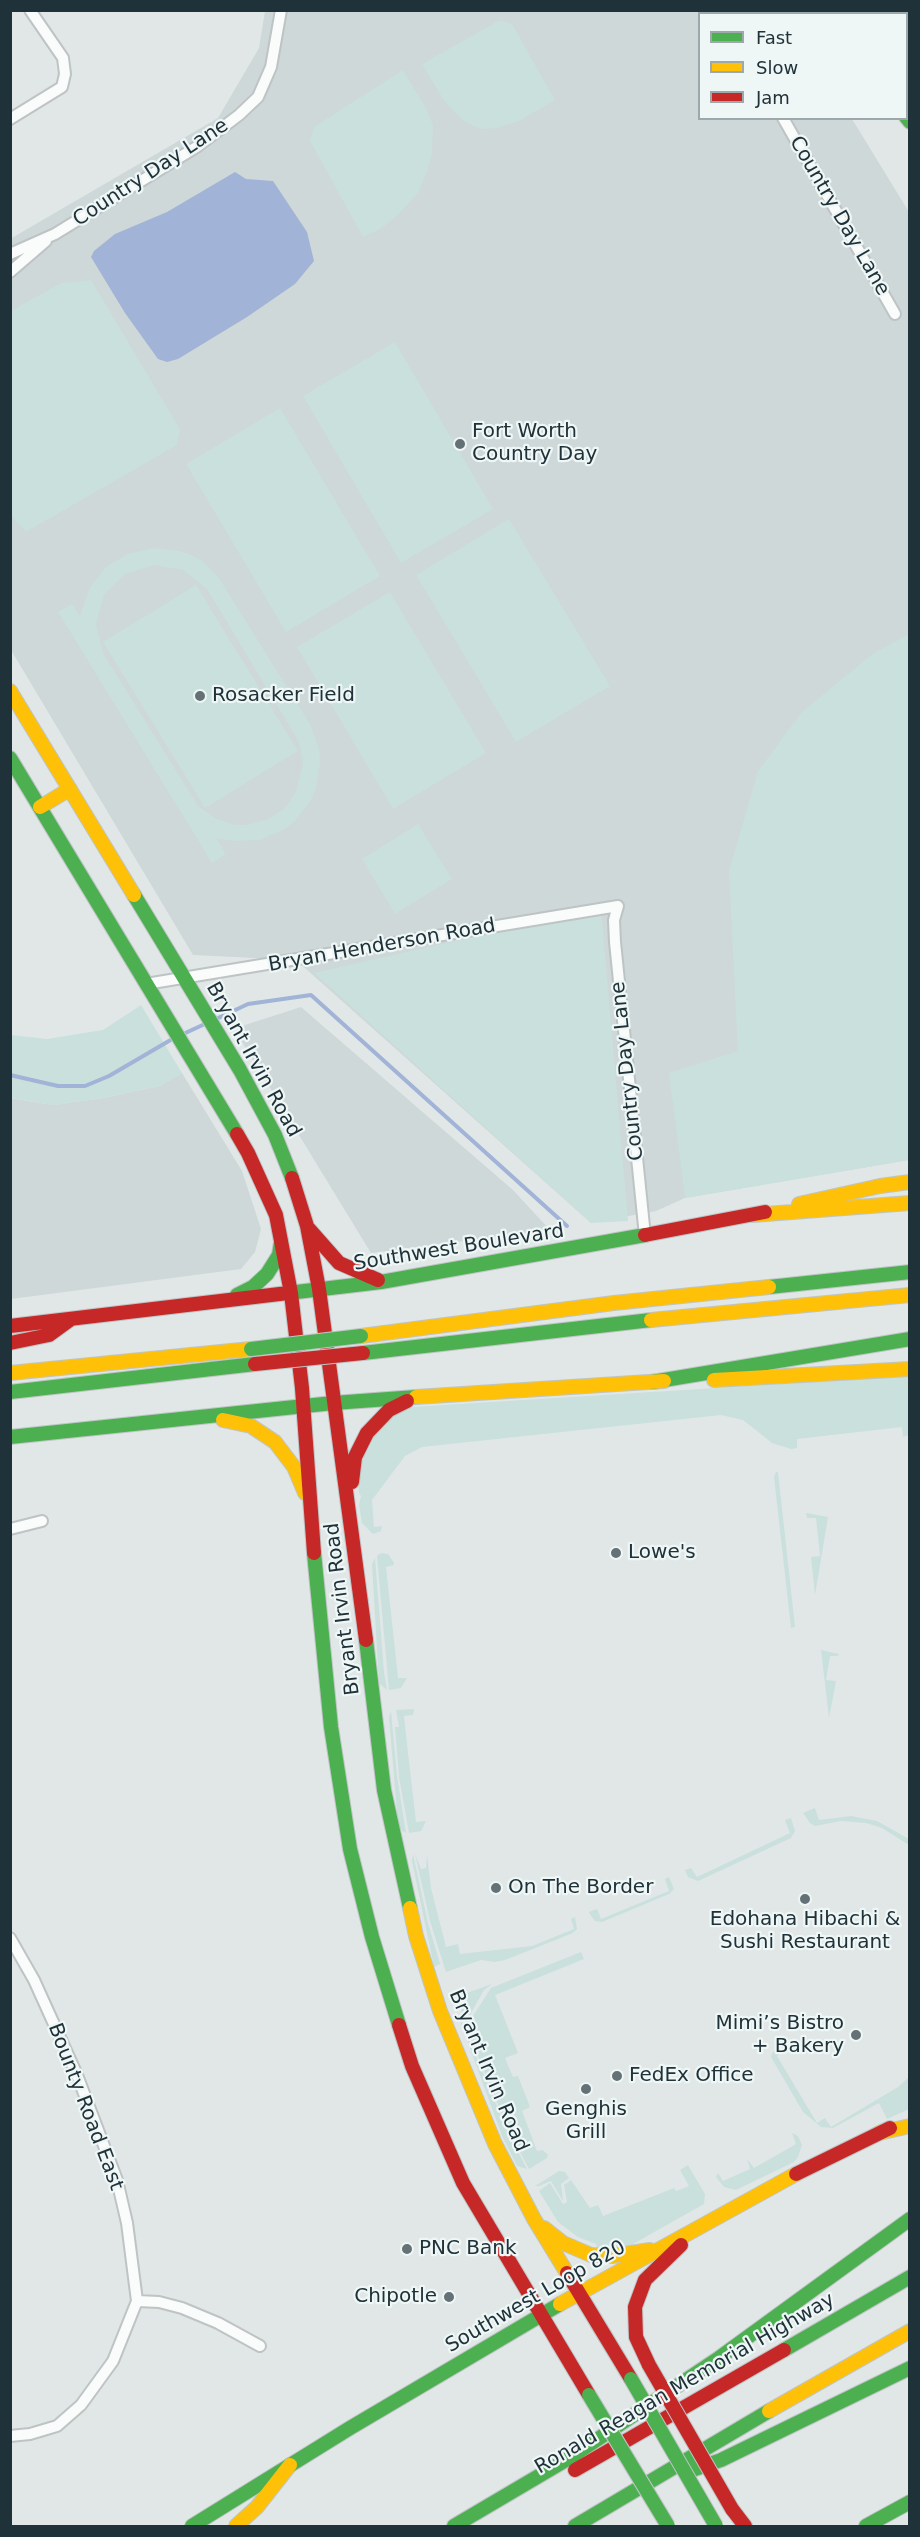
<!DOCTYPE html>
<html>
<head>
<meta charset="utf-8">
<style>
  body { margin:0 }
  #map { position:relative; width:920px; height:2537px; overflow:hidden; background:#e1e7e7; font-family:"DejaVu Sans",sans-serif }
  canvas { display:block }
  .frame { position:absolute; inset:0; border:12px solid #203239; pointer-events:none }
  .legend { position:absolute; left:698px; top:12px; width:210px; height:108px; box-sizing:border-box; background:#eef6f6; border:2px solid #9ca8aa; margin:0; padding:8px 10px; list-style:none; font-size:18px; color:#203239 }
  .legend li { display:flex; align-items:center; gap:12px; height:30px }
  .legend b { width:30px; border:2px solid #9ca8aa }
</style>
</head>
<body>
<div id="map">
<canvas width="920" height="2537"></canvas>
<div class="frame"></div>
<ul class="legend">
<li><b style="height:8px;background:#4caf50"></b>Fast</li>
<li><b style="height:8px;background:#ffc107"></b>Slow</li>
<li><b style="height:8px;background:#c62828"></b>Jam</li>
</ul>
</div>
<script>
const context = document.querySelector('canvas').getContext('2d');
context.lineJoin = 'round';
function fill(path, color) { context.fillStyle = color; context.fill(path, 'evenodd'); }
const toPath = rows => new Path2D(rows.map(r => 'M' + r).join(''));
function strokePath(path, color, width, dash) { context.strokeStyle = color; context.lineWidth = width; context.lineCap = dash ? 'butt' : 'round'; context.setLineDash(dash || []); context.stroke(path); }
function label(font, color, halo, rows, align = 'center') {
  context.font = font + ' "DejaVu Sans",sans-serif'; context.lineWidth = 4.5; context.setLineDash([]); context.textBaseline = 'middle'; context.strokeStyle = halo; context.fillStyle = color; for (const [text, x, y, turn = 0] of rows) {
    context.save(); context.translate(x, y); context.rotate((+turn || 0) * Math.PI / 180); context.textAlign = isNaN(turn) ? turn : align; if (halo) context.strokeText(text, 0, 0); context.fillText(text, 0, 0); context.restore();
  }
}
fill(toPath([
  [265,11,781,11,783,13,700,14,700,118,852,119,909,212,909,1160,685,1198,656,1211,591,1223,296,960,193,955,11,650,10,239,218,118,259,48],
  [301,1007,513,1190,550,1230,371,1253,236,1032,245,1025],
  [182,1073,242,1171,261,1229,255,1252,241,1269,11,1299,10,1098,53,1105,103,1098,159,1086]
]), '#ced8d8');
fill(toPath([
  [500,20,512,24,555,100,519,121,497,128,481,129,463,121,443,99,422,64],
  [403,70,426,108,433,125,432,153,427,172,418,193,397,216,380,229,363,237,310,141,314,127],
  [91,280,180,429,177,445,26,532,11,516,11,311,61,283],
  [395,342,493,509,401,563,303,396],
  [280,408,380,576,286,632,186,464],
  [509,519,610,686,516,742,416,575],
  [153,548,179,551,191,555,202,561,219,578,310,724,319,749,320,762,316,788,311,800,295,821,285,829,260,840,233,841,216,838,226,854,212,863,58,612,72,604,80,616,90,587,106,567,128,554],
  [154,565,183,570,207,589,299,742,303,763,296,792,284,809,266,820,245,825,235,825,215,818,198,806,103,653,96,624,104,595,125,574],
  [196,585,298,751,205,808,103,642],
  [390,592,486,753,393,809,297,647],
  [909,634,909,1160,685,1198,669,1073,738,1051,729,871,758,771,802,712,871,655],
  [418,824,452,879,395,914,362,859],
  [601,908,628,1221,591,1223,314,973],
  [141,1005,182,1073,159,1086,103,1098,53,1105,11,1098,11,1035,47,1039,103,1030],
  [909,1376,909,1435,903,1437,902,1427,797,1439,797,1448,791,1449,772,1443,743,1420,721,1415,422,1447,405,1456,372,1500,374,1527,382,1526,381,1531,373,1534,362,1523,359,1505,361,1496,359,1493,358,1478,366,1447,390,1418,411,1407],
  [776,1472,778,1472,795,1627,791,1628,774,1477],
  [806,1513,828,1517,815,1595,811,1557,820,1556,816,1518,807,1518],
  [381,1553,388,1554,394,1563,394,1565,386,1567,398,1678,407,1678,401,1688,389,1690,377,1556],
  [375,1558,384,1672,387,1690,379,1683,372,1564],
  [821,1650,839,1654,838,1656,830,1656,826,1680,836,1681,829,1718],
  [414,1709,413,1715,404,1716,407,1744,416,1822,426,1821,421,1831,409,1833,399,1777,395,1727,399,1727,396,1710],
  [391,1711,397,1776,406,1833,401,1830,398,1824,389,1717],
  [815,1808,819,1820,851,1816,877,1821,909,1839,909,1845,882,1828,866,1823,841,1821,815,1826,810,1823,803,1813],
  [791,1818,795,1831,791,1838,698,1881,688,1877,685,1870,691,1868,697,1877,790,1833,785,1820],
  [413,1854,428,1923,440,1964,434,1967,412,1861],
  [415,1854,421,1869,426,1868,427,1855,431,1888,446,1947,458,1944,460,1954,532,1946,574,1929,571,1919,575,1917,577,1929,573,1933,505,1960,495,1962,481,1960,446,1972,430,1921],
  [669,1877,674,1889,669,1894,602,1922,595,1921,591,1916,589,1912,597,1909,601,1919,669,1891,665,1879],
  [581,1952,584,1959,495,1995,518,2053,505,2058,513,2077,518,2076,530,2107,522,2111,537,2151,543,2150,548,2155,547,2158,529,2169,508,2129,471,2039,476,2037,472,2025,473,2016,491,1988],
  [492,1984,484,1990,471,2013,470,2026,473,2035,470,2036,458,2001,464,1994],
  [455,2007,507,2130,527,2169,517,2166,502,2136],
  [779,2048,786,2050,777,2056,817,2123,825,2118,831,2127,898,2087,909,2077,909,2109,887,2119,879,2103,833,2128,821,2127,803,2112,771,2057,772,2053],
  [792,2133,798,2136,802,2145,798,2157,794,2162,736,2190,724,2187,716,2177,718,2173,723,2181,750,2169,747,2159,754,2168,796,2144],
  [688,2165,705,2194,704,2204,626,2248,598,2251,596,2244,578,2237,558,2222,539,2191,550,2183,563,2204,567,2202,564,2185,571,2180,590,2208,598,2205,603,2216,674,2188,676,2191,689,2186,680,2170],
  [559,2171,565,2172,569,2178,561,2184,563,2201,551,2181,539,2186,535,2186]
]), '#c9e0dd');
fill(toPath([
  [235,172,246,179,273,181,307,232,314,261,295,284,247,317,178,359,167,362,158,359,125,313,91,257,94,251,115,234,167,212]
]), '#a1b3d6');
strokePath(toPath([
  [214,1020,248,1004,311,995,567,1226],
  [181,1035,207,1023],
  [10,1075,58,1086,85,1086,109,1076,174,1038]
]), '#a1b3d6', 4);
const street = toPath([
  [722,10,723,14],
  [783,118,895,314],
  [10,119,62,87,65,74,63,58,30,10],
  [10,254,55,234,198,146,239,115,258,97,271,67,281,10],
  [10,272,46,241],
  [146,984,618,906,614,920,615,942,645,1236],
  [10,1529,42,1521],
  [10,1938,34,1980,77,2075,117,2180,127,2223,137,2301,113,2361,81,2405,57,2426,30,2434,10,2436],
  [137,2301,159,2302,182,2308,218,2323,260,2346]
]);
const fast = toPath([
  [906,38,910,43],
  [906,117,910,122],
  [10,758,237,1134],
  [134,895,240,1070,275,1135,292,1178],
  [769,1287,910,1272],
  [288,1293,381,1282,645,1235],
  [237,1295,253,1287,267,1274,279,1255,281,1242],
  [363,1353,651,1320],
  [652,1382,910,1339],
  [10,1392,255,1364],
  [10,1437,333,1403,416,1397],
  [314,1553,331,1727,350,1849,372,1937,399,2025],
  [366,1640,384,1790,410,1908],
  [784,2350,910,2277],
  [687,2472,721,2460,910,2368],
  [192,2526,350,2428,560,2304],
  [454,2526,571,2457,719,2358,910,2219],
  [575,2526,769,2411],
  [866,2526,910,2502]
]);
const slow = toPath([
  [831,10,833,14],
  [879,10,881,14],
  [10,691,134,895],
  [40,807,70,789],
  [799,1204,880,1186,910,1182],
  [753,1215,910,1203],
  [651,1320,910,1295],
  [361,1336,614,1303,769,1287],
  [10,1373,251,1349],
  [714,1380,910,1369],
  [416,1397,664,1381],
  [223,1420,251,1426,275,1442,294,1467,305,1493],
  [410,1908,416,1936,440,2011,495,2144,534,2219,567,2273],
  [879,2133,910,2126],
  [544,2228,563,2243,591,2255,612,2256,650,2250],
  [560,2304,796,2174],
  [769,2411,910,2331],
  [236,2526,257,2507,290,2465]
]);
const jam = toPath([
  [237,1134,248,1153,276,1215,291,1293,302,1388,314,1553],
  [292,1178,307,1226,319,1289,366,1640],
  [309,1229,339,1263,378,1280],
  [645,1235,765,1212],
  [10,1326,288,1293],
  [10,1343,49,1335,71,1319],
  [352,1482,355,1457,367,1433,389,1410,407,1401],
  [399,2025,412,2066,463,2183,589,2395],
  [796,2174,890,2128],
  [567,2273,631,2379],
  [649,2365,636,2337,635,2307,645,2280,681,2245],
  [575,2470,784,2350],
  [732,2509,745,2526]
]);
strokePath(street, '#bec3c4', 14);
strokePath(fast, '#bfc5c6', 16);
strokePath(slow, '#bfc5c6', 16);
strokePath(jam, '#bfc5c6', 16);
strokePath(street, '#fafbfb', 10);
strokePath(fast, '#4caf50', 14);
strokePath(slow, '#ffc107', 14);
strokePath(jam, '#c62828', 14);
const fastBridge = toPath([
  [251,1349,361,1336],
  [631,2379,716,2526],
  [589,2395,668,2526]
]);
const jamBridge = toPath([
  [255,1364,363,1353],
  [649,2365,732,2509]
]);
strokePath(fastBridge, '#bfc5c6', 16, []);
strokePath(jamBridge, '#bfc5c6', 16, []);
strokePath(fastBridge, '#4caf50', 14);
strokePath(jamBridge, '#c62828', 14);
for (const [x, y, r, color] of [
  [460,444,6,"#647176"],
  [200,696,6,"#647176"],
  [616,1553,6,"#647176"],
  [496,1888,6,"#647176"],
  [805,1899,6,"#647176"],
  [856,2035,6,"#647176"],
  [617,2076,6,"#647176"],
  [586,2089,6,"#647176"],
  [407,2249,6,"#647176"],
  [449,2297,6,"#647176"]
]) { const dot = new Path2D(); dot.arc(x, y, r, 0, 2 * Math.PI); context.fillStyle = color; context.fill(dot); strokePath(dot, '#eef6f6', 2); }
label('20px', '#203239', '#eef6f6', [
  ["Country Day Lane",151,173,-33],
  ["Country Day Lane",839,216,60],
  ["Bryan Henderson Road",382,946,-10],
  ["Bryant Irvin Road",253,1060,61],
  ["Country Day Lane",628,1071,-96],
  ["Southwest Boulevard",459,1248,-9],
  ["Bryant Irvin Road",343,1609,-97],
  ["Bryant Irvin Road",488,2071,67],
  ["Bounty Road East",85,2107,69],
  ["Southwest Loop 820",536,2297,-30],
  ["Ronald Reagan Memorial Highway",685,2384,-30]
]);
label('20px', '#203239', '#eef6f6', [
  ["Fort Worth",472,432],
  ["Country Day",472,455],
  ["Rosacker Field",212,696],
  ["Lowe's",628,1553],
  ["On The Border",508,1888],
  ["Edohana Hibachi &",805,1920,"center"],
  ["Sushi Restaurant",805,1943,"center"],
  ["Mimi’s Bistro",844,2024,"right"],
  ["+ Bakery",844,2047,"right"],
  ["FedEx Office",629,2076],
  ["Genghis",586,2110,"center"],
  ["Grill",586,2133,"center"],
  ["PNC Bank",419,2249],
  ["Chipotle",437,2297,"right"]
], 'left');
</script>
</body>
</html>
